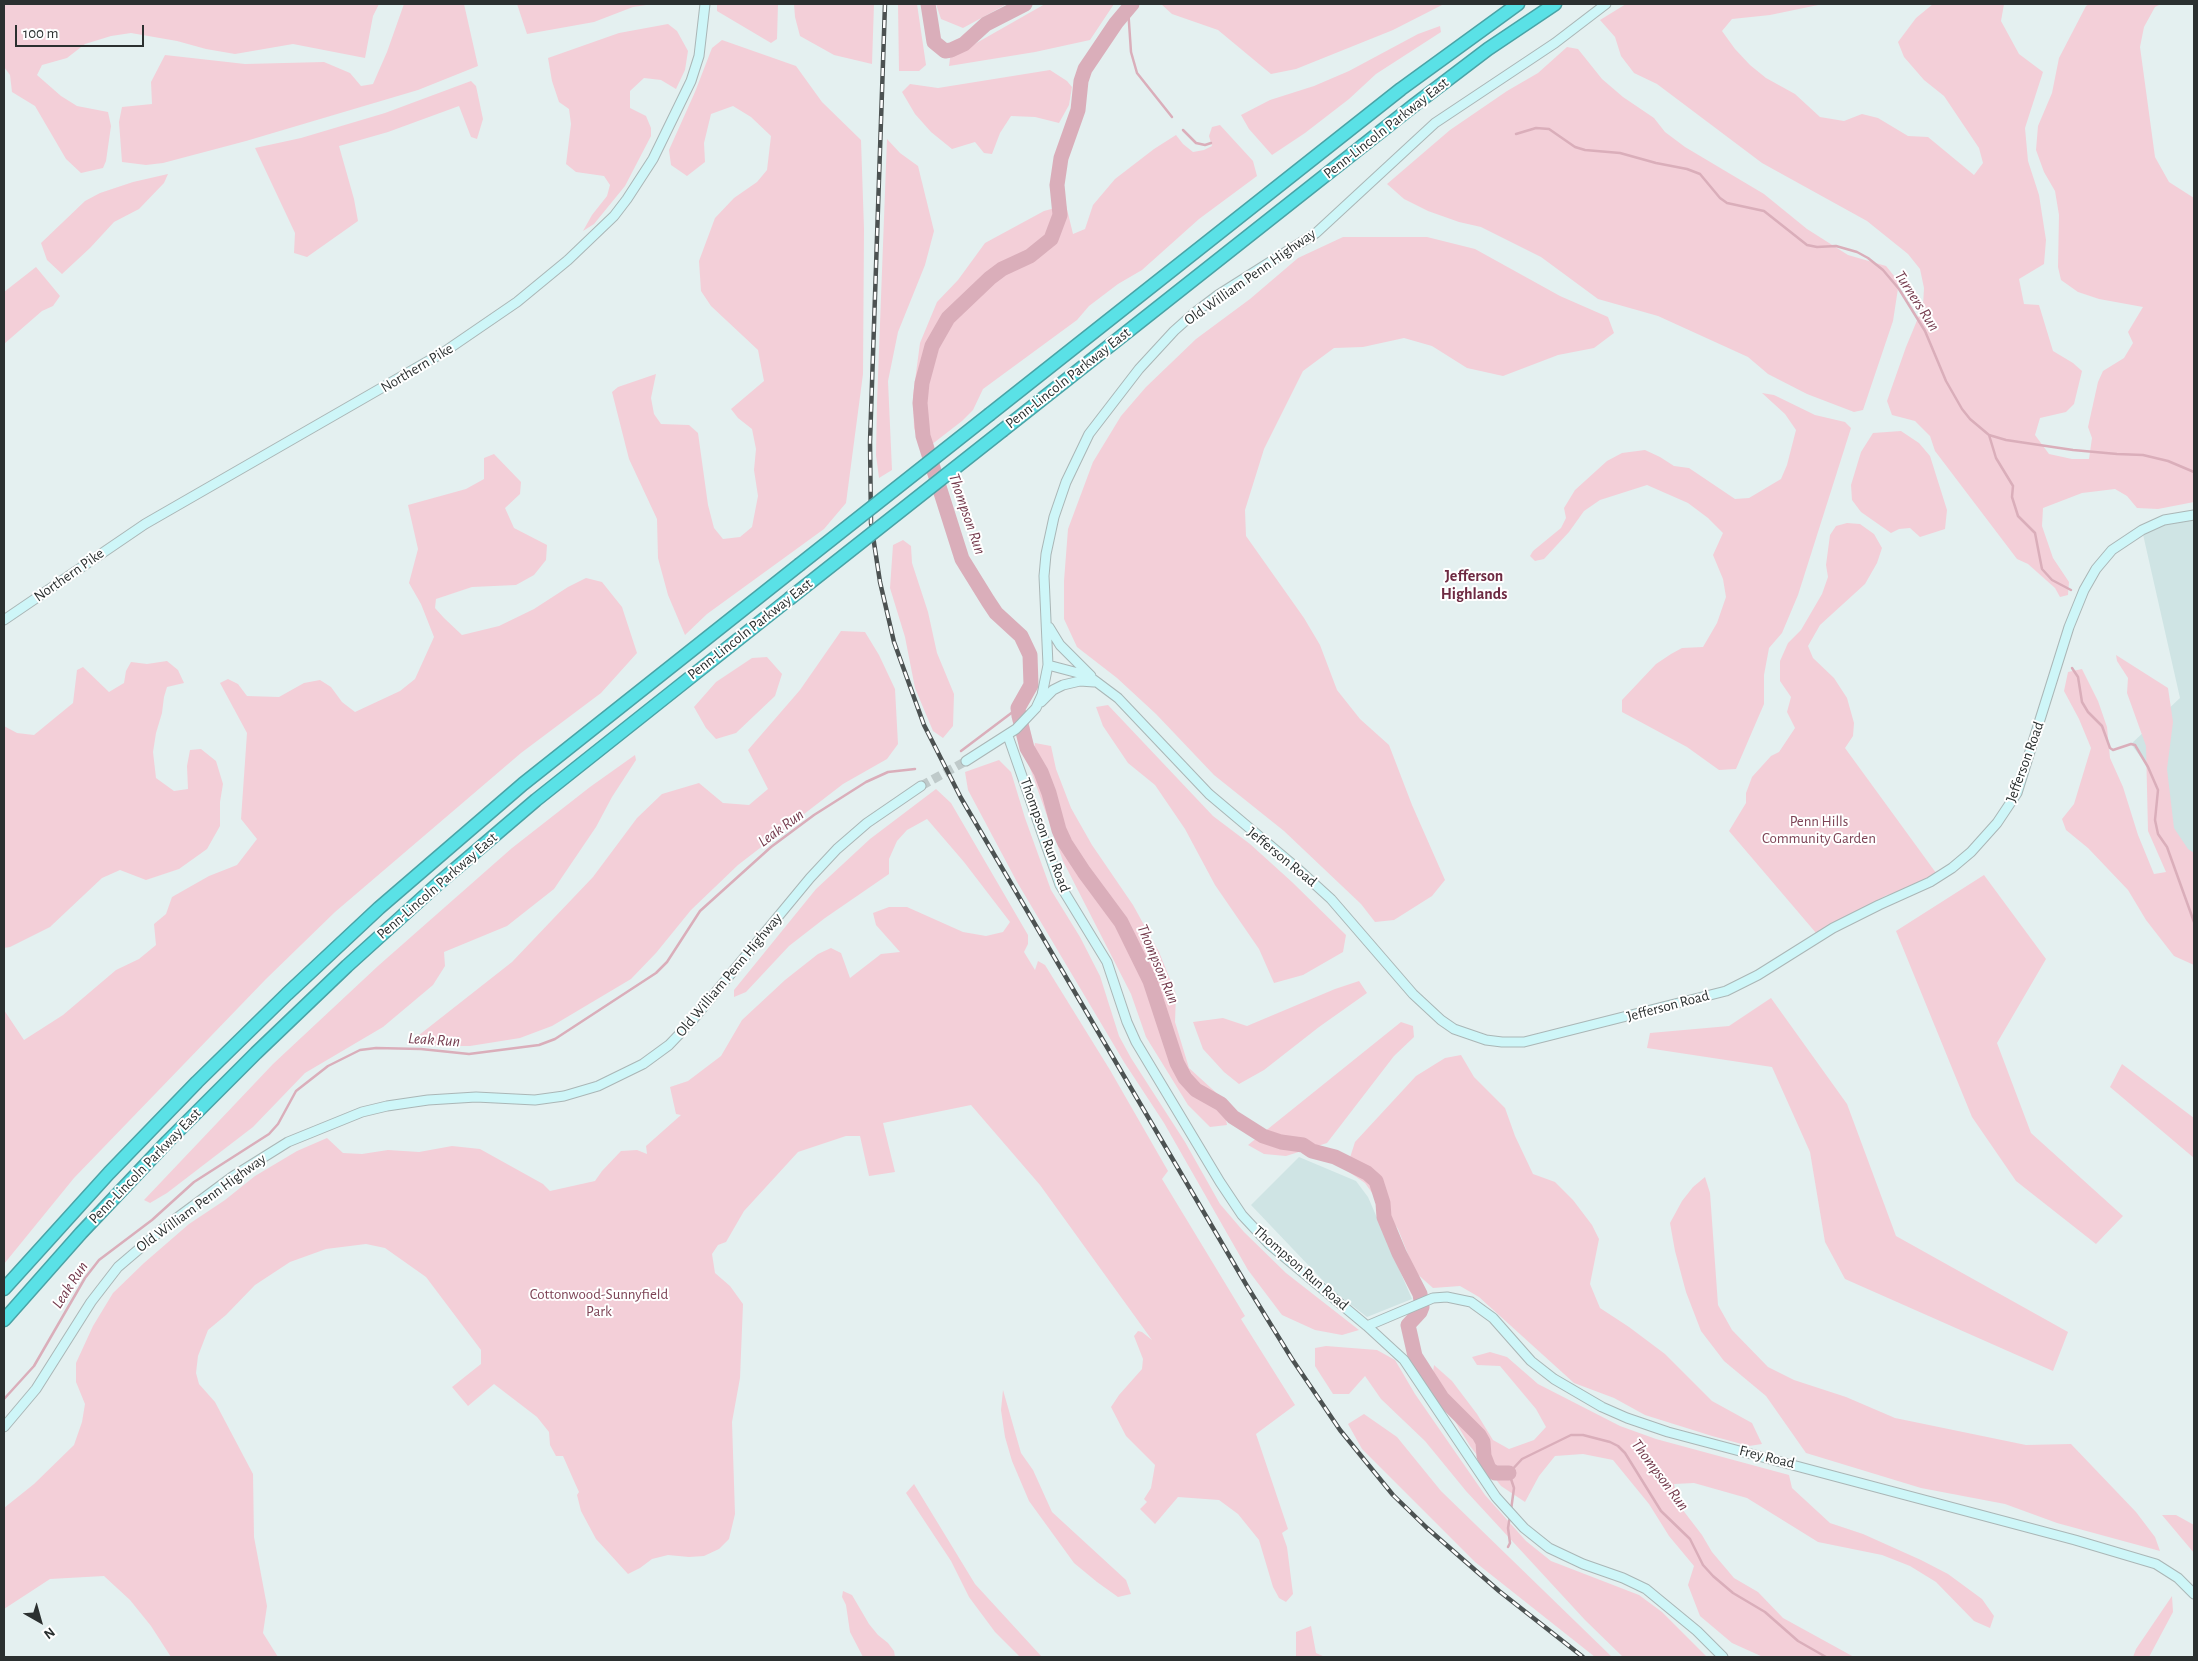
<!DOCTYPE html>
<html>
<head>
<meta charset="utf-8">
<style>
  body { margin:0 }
  #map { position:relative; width:2198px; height:1661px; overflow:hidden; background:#e4f0f0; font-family:"Alegreya Sans",sans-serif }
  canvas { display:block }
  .frame { position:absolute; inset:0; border:5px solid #2b3030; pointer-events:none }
  .north { position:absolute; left:15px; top:1596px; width:50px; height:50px; -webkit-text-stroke:4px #fff; paint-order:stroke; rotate:142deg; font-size:14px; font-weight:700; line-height:20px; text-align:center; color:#2b3030 }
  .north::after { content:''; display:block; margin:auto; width:18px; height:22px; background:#2b3030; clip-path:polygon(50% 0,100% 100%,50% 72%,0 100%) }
  .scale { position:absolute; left:15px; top:25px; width:129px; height:22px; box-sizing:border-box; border:2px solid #2b3030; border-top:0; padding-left:6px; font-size:15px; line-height:18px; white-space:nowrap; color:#2b3030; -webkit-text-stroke:4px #fff; paint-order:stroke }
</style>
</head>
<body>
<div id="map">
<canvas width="2198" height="1661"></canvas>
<div class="frame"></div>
<div class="north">N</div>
<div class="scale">100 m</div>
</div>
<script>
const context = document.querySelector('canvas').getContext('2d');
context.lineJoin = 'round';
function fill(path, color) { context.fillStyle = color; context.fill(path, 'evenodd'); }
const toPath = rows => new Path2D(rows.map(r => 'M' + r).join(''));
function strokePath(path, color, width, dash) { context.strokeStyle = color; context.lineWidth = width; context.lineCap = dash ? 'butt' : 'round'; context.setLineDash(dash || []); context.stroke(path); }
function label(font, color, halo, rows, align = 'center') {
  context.font = font + ' "Alegreya Sans",sans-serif'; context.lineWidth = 4; context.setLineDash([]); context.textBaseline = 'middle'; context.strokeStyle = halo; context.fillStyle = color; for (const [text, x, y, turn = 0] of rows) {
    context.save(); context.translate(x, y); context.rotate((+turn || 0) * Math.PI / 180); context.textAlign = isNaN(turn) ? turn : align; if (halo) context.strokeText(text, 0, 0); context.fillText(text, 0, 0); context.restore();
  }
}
fill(toPath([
  [2194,515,2194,921,2148,767,2131,744,2180,698,2142,530],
  [1299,1157,1356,1181,1368,1197,1412,1299,1367,1317,1331,1289,1251,1205]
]), '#cfe4e4');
fill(toPath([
  [4,4,379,4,373,16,365,58,293,44,235,54,206,49,177,41,131,33,111,36,85,44,67,58,42,65,37,75,61,96,77,106,108,112,111,126,106,161,103,168,81,173,66,159,35,106,12,92,10,75,4,67],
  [404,4,464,4,478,66,418,90,246,141,163,163,146,165,122,162,119,122,122,107,152,104,151,82,165,55,245,64,324,62,350,73,361,86,373,84,387,52],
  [517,4,653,4,633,7,594,22,527,34],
  [717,4,778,4,777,39,771,43,717,11],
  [794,4,874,4,872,64,834,55,800,36,795,17],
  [898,4,917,4,926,65,919,71,899,71],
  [936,4,1007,4,963,28,941,19],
  [1045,4,1114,4,1090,40,1035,52,949,66,950,58],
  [1161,4,1444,4,1393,30,1296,69,1271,74,1218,30,1172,14],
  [1626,4,1823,4,1770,15,1732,19,1722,31,1735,49,1750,65,1766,78,1795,94,1820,117,1844,121,1862,114,1878,118,1908,136,1928,137,1974,175,1983,163,1979,148,1944,96,1924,80,1904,57,1898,42,1916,18,1933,4,2004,4,2001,21,2019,54,2043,72,2025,128,2028,161,2039,195,2046,240,2044,264,2019,279,2024,304,2039,305,2053,351,2073,363,2082,371,2074,404,2066,412,2040,418,2035,435,2049,454,2072,459,2089,459,2092,438,2088,427,2098,382,2103,371,2124,358,2133,343,2128,332,2143,307,2099,299,2078,292,2061,280,2058,267,2059,215,2055,191,2044,172,2036,150,2038,126,2052,93,2059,58,2086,6,2089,4,2161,4,2155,7,2144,27,2140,47,2155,157,2169,182,2194,198,2194,502,2158,509,2137,508,2127,496,2115,489,2082,493,2043,508,2042,526,2053,558,2069,582,2068,595,2060,597,2055,588,2028,564,2017,559,1935,451,1930,436,1915,421,1892,415,1887,401,1906,347,1923,306,1924,288,1920,269,1908,254,1867,221,1762,163,1657,84,1634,73,1621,56,1615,37,1600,20],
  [668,24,677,31,688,51,685,70,676,89,661,80,644,78,630,91,630,108,646,116,651,128,651,136,625,186,594,224,583,231,592,215,607,196,610,185,604,176,576,172,566,164,571,124,569,109,559,102,552,81,548,58,619,33],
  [1440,26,1441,32,1376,74,1349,99,1305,133,1272,155,1249,129,1241,115,1270,100,1314,86,1349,71,1418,34],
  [722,40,796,66,822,102,861,140,864,229,863,374,846,503,824,529,707,614,685,635,668,595,658,558,657,519,629,459,612,392,618,387,656,374,651,398,654,414,661,424,689,425,698,433,708,505,714,528,723,539,740,537,752,527,758,496,754,470,756,449,752,429,738,418,731,409,764,381,758,350,711,306,701,291,699,261,715,218,734,198,757,182,767,170,771,136,751,117,733,106,711,114,704,143,705,162,687,176,671,165,669,150,695,92,712,48],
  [1567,47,1578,49,1602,79,1623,97,1654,118,1665,132,1685,147,1764,194,1807,229,1848,255,1886,266,1899,282,1893,321,1863,410,1854,412,1807,394,1768,374,1748,357,1658,316,1598,299,1541,257,1481,227,1459,222,1428,211,1404,199,1387,184,1450,130,1507,91,1538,73],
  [1050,70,1067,81,1072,87,1069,105,1059,123,1035,117,1011,116,1000,133,992,154,984,153,975,142,952,149,931,132,915,114,902,92,910,84,938,88],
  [471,81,476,86,483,119,477,139,471,137,459,106,388,132,339,146,354,199,358,221,307,257,294,253,295,233,255,148,301,138,385,113],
  [1220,125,1253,161,1257,176,1199,219,1142,270,1118,284,1089,306,1077,320,983,389,973,410,962,421,922,452,914,428,913,396,920,343,937,302,958,280,985,243,1044,211,1066,205,1073,234,1085,229,1093,205,1115,179,1154,149,1176,135,1183,144,1193,152,1204,150,1212,146,1209,136,1212,127],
  [887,139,900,153,918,166,934,231,925,265,898,332,888,381,892,470,879,478,876,455,877,403],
  [168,174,164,183,139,209,114,222,90,248,62,274,47,260,41,243,85,201,100,193,133,182],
  [1343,237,1427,237,1475,249,1560,296,1608,317,1614,333,1594,348,1558,355,1503,376,1467,368,1432,346,1404,338,1363,347,1334,348,1303,371,1264,449,1245,510,1246,536,1304,618,1320,645,1337,690,1360,719,1389,745,1412,805,1445,880,1432,896,1394,920,1375,922,1361,904,1284,831,1214,775,1156,714,1117,678,1077,647,1064,619,1064,581,1068,529,1093,462,1121,416,1146,387,1196,339,1250,299,1298,258],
  [36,267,60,296,53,306,42,311,4,344,4,292],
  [1762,393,1774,395,1815,415,1845,422,1851,428,1798,595,1782,633,1769,648,1764,675,1764,704,1736,769,1719,770,1687,747,1622,712,1622,700,1656,664,1671,654,1682,648,1703,647,1717,623,1726,597,1723,579,1713,555,1723,533,1708,518,1688,503,1647,485,1600,500,1584,511,1569,532,1544,559,1535,561,1530,556,1533,551,1561,528,1566,518,1564,508,1575,490,1607,461,1622,453,1645,450,1660,457,1674,466,1689,468,1735,499,1749,498,1781,479,1787,465,1796,430,1785,414],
  [1901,431,1919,443,1930,456,1947,510,1945,529,1920,537,1910,528,1899,529,1891,533,1861,512,1852,500,1851,485,1861,452,1873,433],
  [494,454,521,482,520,494,505,508,514,528,547,545,546,560,534,575,516,585,472,587,436,599,435,608,444,618,462,635,499,626,534,609,568,587,586,578,602,582,622,607,637,653,601,693,521,753,335,912,266,979,74,1178,4,1264,4,1010,24,1040,63,1015,116,970,139,959,156,945,154,924,166,914,172,897,209,876,237,865,257,839,241,819,247,733,220,683,228,679,238,684,247,696,279,697,304,683,320,680,331,687,342,702,355,712,400,691,415,679,434,637,421,604,409,583,418,549,408,505,466,489,484,479,484,458],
  [1847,523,1860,524,1874,534,1882,548,1877,563,1865,584,1820,625,1808,646,1813,658,1834,678,1847,698,1854,723,1853,736,1845,748,1939,877,1909,891,1887,895,1816,933,1729,831,1746,803,1746,793,1752,777,1771,756,1779,752,1795,728,1787,712,1791,697,1780,681,1780,661,1788,643,1801,630,1822,594,1828,577,1826,565,1830,535,1836,526],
  [903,540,911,546,912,563,928,612,937,653,954,694,953,726,943,738,933,731,915,688,905,637,890,588,893,545],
  [841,631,865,632,879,655,895,689,898,744,887,759,843,784,738,865,691,910,656,953,631,979,552,1026,520,1038,470,1046,436,1046,414,1039,512,962,593,877,637,818,662,794,699,783,723,803,749,805,768,789,748,750,800,690],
  [2116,655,2168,688,2173,722,2167,769,2174,828,2188,849,2194,853,2194,965,2174,956,2146,920,2128,890,2088,848,2066,830,2062,819,2074,804,2091,748,2079,719,2064,691,2068,672,2082,669,2098,701,2107,727,2110,758,2123,787,2138,835,2154,874,2166,872,2148,831,2146,746,2127,693,2128,678,2117,661],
  [767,657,782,674,775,696,736,733,716,739,706,728,694,707,716,682,752,658],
  [167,661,178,670,184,683,167,687,164,697,162,713,156,733,153,752,156,778,174,791,188,789,187,766,190,750,201,749,216,761,223,784,220,802,220,826,207,849,179,869,146,880,120,870,102,878,50,927,10,947,4,948,4,726,17,733,34,735,73,703,77,670,83,667,109,692,124,683,126,671,131,662,147,664],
  [1108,705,1213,816,1250,844,1292,882,1346,935,1343,952,1303,975,1274,983,1259,949,1215,885,1185,829,1155,785,1128,763,1103,726,1096,707],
  [1035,743,1051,746,1056,769,1071,808,1092,845,1133,905,1159,952,1176,994,1175,1022,1189,1068,1222,1098,1227,1125,1210,1127,1188,1105,1146,1037,1131,994,1063,861,1030,768],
  [635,755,636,760,612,797,596,827,554,889,507,926,444,952,445,966,433,985,383,1027,305,1073,253,1127,167,1193,150,1203,144,1200,273,1064,378,966,512,848,590,787],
  [999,760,1011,772,1025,818,1051,890,1080,937,1100,976,1119,1036,1131,1058,1185,1142,1220,1204,1244,1232,1286,1273,1359,1330,1342,1335,1315,1330,1282,1315,1248,1270,1164,1123,1124,1062,1017,882,968,790,965,772],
  [936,789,951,803,1028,935,1028,944,1024,952,1035,970,1038,961,1045,965,1110,1070,1168,1171,1162,1179,1245,1316,1241,1319,1295,1405,1256,1434,1288,1529,1282,1533,1287,1547,1293,1594,1286,1602,1279,1598,1273,1587,1259,1540,1238,1514,1219,1500,1178,1497,1155,1524,1140,1509,1147,1502,1144,1499,1151,1488,1155,1465,1126,1436,1111,1407,1119,1395,1142,1369,1143,1359,1134,1336,1138,1331,1142,1332,1152,1340,1040,1185,971,1105,883,1123,895,1172,869,1176,860,1136,846,1136,798,1152,744,1211,726,1242,718,1245,712,1254,715,1273,730,1286,743,1304,740,1378,732,1422,735,1514,729,1539,719,1549,704,1556,689,1557,668,1555,652,1559,640,1568,628,1574,596,1539,581,1511,577,1495,579,1492,574,1481,563,1456,556,1456,550,1445,549,1432,537,1417,494,1384,468,1406,452,1387,481,1364,481,1350,426,1277,385,1248,366,1244,326,1249,290,1262,255,1285,226,1315,208,1330,198,1356,196,1373,199,1384,215,1402,253,1474,254,1537,267,1606,263,1633,278,1657,171,1657,151,1626,130,1600,104,1576,50,1579,4,1609,4,1508,34,1484,74,1445,82,1422,85,1404,76,1382,76,1363,93,1326,113,1293,144,1263,189,1224,225,1200,255,1176,297,1151,327,1138,343,1153,362,1154,388,1150,419,1152,452,1146,480,1149,543,1184,550,1191,595,1181,602,1171,621,1151,637,1150,647,1154,646,1146,681,1115,676,1114,670,1087,688,1081,721,1056,742,1020,785,980,818,954,831,948,841,953,850,978,881,954,900,952,876,925,873,913,889,907,907,907,963,932,986,936,1003,932,1010,922,964,862,927,819,907,830,897,841,889,859,889,874,825,918,789,946,746,992,734,997,734,990,816,889,870,839],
  [1984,875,2046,959,1997,1043,2031,1133,2123,1216,2096,1244,2016,1181,1972,1117,1896,931],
  [1359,981,1367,993,1319,1027,1264,1070,1239,1084,1224,1072,1203,1049,1193,1022,1223,1018,1247,1026,1335,989],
  [1771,998,1847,1104,1896,1236,2068,1332,2053,1371,1845,1279,1825,1242,1810,1152,1772,1067,1647,1048,1650,1033,1729,1026],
  [1401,1022,1413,1026,1414,1037,1394,1056,1327,1143,1286,1156,1264,1154,1248,1145],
  [1461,1055,1474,1077,1505,1108,1515,1136,1533,1174,1555,1182,1573,1200,1592,1225,1599,1239,1590,1284,1600,1308,1629,1327,1665,1354,1712,1401,1752,1423,1762,1444,1749,1446,1712,1436,1645,1415,1614,1398,1574,1383,1479,1297,1460,1286,1433,1288,1415,1272,1398,1229,1365,1183,1346,1170,1355,1142,1416,1076,1445,1058],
  [2122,1064,2194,1118,2194,1158,2110,1087],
  [1705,1177,1710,1193,1718,1305,1732,1330,1768,1367,1794,1380,1846,1397,1895,1418,2026,1445,2071,1444,2136,1512,2155,1537,2160,1551,2057,1523,2005,1504,1921,1488,1806,1453,1766,1396,1724,1361,1701,1331,1686,1292,1675,1251,1670,1223,1682,1201,1693,1187],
  [1326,1346,1377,1350,1395,1360,1415,1394,1485,1495,1526,1541,1551,1561,1639,1595,1662,1612,1707,1657,1623,1657,1585,1620,1466,1491,1425,1441,1381,1399,1365,1376,1349,1394,1333,1394,1315,1366,1315,1348],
  [1490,1352,1507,1357,1538,1384,1620,1426,1656,1439,1789,1475,1792,1488,1830,1523,1863,1534,1921,1560,1948,1574,1982,1599,1994,1616,1990,1628,1974,1621,1936,1582,1910,1566,1882,1555,1818,1542,1747,1498,1694,1483,1674,1484,1679,1505,1702,1535,1712,1552,1734,1578,1758,1592,1783,1618,1854,1657,1763,1657,1732,1643,1700,1616,1688,1585,1694,1566,1669,1536,1649,1504,1613,1460,1583,1454,1555,1456,1539,1476,1525,1502,1501,1486,1470,1446,1456,1423,1433,1372,1434,1365,1452,1381,1477,1414,1493,1440,1509,1449,1534,1440,1546,1427,1536,1409,1500,1366,1477,1365,1472,1357],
  [1003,1390,1021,1453,1033,1470,1052,1512,1126,1580,1131,1594,1118,1597,1097,1582,1074,1563,1029,1501,1012,1461,1005,1437,1001,1410],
  [1364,1414,1397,1437,1441,1491,1612,1657,1595,1657,1475,1562,1362,1449,1348,1424],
  [914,1484,975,1584,1042,1657,1020,1657,995,1632,969,1597,951,1561,906,1493],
  [2162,1515,2176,1515,2194,1525,2194,1553],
  [843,1591,852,1595,869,1624,878,1635,888,1643,894,1651,895,1657,863,1657,850,1632,846,1605,842,1597],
  [2172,1596,2173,1612,2149,1657,2133,1657,2136,1649],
  [1311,1626,1316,1653,1325,1657,1296,1657,1296,1632]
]), '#f3cfd8');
strokePath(toPath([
  [1128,8,1131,52,1137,73,1172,117],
  [1183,130,1196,143,1205,145,1211,143],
  [1516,134,1536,128,1549,129,1575,147,1585,150,1620,153,1656,163,1687,169,1700,174,1720,198,1727,203,1764,211,1807,245,1817,247,1836,246,1857,252,1868,258,1883,270,1899,289,1925,331,1946,381,1962,409,1970,419,1989,435,2006,440,2073,450,2117,454,2143,455,2168,461,2194,472],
  [1989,435,1996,458,2013,486,2012,497,2018,516,2035,533,2042,569,2052,580,2071,590],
  [2072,668,2078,677,2082,702,2088,712,2102,726,2110,748,2113,750,2131,744,2135,745,2148,767,2158,790,2155,820,2158,834,2167,847,2194,922],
  [961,751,1018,708],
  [4,1399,34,1366,85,1278,99,1260,152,1220,194,1182,269,1134,278,1124,296,1091,328,1066,360,1050,376,1048,421,1049,469,1054,539,1045,555,1039,656,973,667,962,700,911,771,847,814,815,866,782,888,772,915,769],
  [1511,1510,1514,1488,1509,1473,1522,1459,1571,1435,1583,1435,1610,1442,1618,1446,1625,1453,1661,1511,1690,1539,1703,1565,1713,1576,1733,1593,1765,1612,1798,1641,1826,1657],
  [1508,1547,1510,1543,1508,1528,1510,1516]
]), '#daaeba', 2.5);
strokePath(toPath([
  [928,4,934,42,945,51,951,50,964,44,986,24,1025,4],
  [1132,4,1116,23,1085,69,1081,81,1078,110,1061,158,1057,185,1060,215,1051,239,1030,256,1002,269,990,278,948,318,932,346,922,383,920,403,923,436,962,559,988,601,996,613,1021,636,1030,655,1031,685,1018,708,1019,716,1027,748,1041,772,1049,793,1059,830,1065,843,1084,872,1121,922,1150,981,1177,1063,1185,1078,1196,1090,1221,1104,1233,1117,1263,1136,1281,1142,1303,1145,1312,1151,1335,1157,1367,1173,1376,1181,1383,1203,1384,1217,1399,1253,1420,1294,1422,1307,1420,1312,1408,1325,1415,1356,1442,1398,1479,1435,1483,1442,1484,1456,1489,1469,1495,1473,1509,1473]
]), '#daaeba', 15);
strokePath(toPath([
  [921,786,966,761]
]), '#bfcaca', 9, [9, 4.5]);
const secondary = toPath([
  [4,620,145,524,444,352,517,302,568,260,614,216,627,199,653,159,691,81,699,56,705,4],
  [1049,627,1060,645,1091,676],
  [1048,665,1082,674,1094,680,1118,698,1209,794,1298,869,1331,899,1413,994,1441,1020,1454,1029,1486,1040,1502,1042,1524,1042,1726,991,1758,975,1833,928,1879,905,1930,882,1952,868,1971,852,1997,823,2017,793,2069,627,2084,590,2096,569,2112,550,2142,530,2164,520,2194,515],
  [1041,702,1053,690,1063,685,1080,681,1094,682],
  [1008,736,1060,885,1107,962,1127,1022,1136,1042,1220,1182,1242,1215,1269,1244,1367,1326,1404,1360,1496,1497,1524,1528,1549,1548,1583,1564,1623,1578,1646,1589,1697,1631,1723,1657],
  [966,761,1016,729,1036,708,1042,695,1048,665,1044,576,1046,554,1054,517,1066,482,1089,434,1139,369,1174,331,1193,314,1218,295,1316,233,1435,123,1555,43,1606,4],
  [1367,1326,1433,1298,1447,1297,1471,1302,1493,1318,1531,1361,1554,1379,1602,1407,1627,1418,1668,1432,2075,1540,2156,1564,2178,1578,2194,1594],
  [4,1427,36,1389,91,1302,118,1267,166,1226,232,1177,288,1142,362,1112,387,1106,428,1100,476,1097,535,1100,564,1096,598,1086,643,1064,669,1045,691,1022,810,878,837,849,867,823,921,786]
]);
const highway = toPath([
  [990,414,1401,89,1518,4],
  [1003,430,1413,106,1488,49,1555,4],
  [4,1289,109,1173,197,1082,287,994,379,908,523,784,799,565],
  [4,1320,81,1233,167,1142,256,1053,347,966,440,882,536,800,789,599]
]);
strokePath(secondary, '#aab6b6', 11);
strokePath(highway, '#4aa3a6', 15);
strokePath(secondary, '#cef6f8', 9);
strokePath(highway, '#5ae1e6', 12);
const rail = toPath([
  [885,4,870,442,871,523,880,582,894,642,924,725,961,798,1247,1286,1292,1359,1340,1430,1393,1495,1427,1528,1499,1591,1583,1657]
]);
strokePath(rail, '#4c5252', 4.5);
strokePath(rail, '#fff', 2.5, [8]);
const highwayBridge = toPath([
  [799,565,990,414],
  [789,599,1003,430]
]);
strokePath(highwayBridge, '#4aa3a6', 15, []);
strokePath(highwayBridge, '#5ae1e6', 12);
label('15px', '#2b3030', '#fff', [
  ["Penn-Lincoln Parkway East",1386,128,-38],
  ["Old William Penn Highway",1250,277,-35],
  ["Northern Pike",417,368,-31],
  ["Penn-Lincoln Parkway East",1068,378,-38],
  ["Northern Pike",69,575,-35],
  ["Penn-Lincoln Parkway East",750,629,-38],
  ["Jefferson Road",2025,762,-70],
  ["Thompson Run Road",1045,835,70],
  ["Jefferson Road",1282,857,39],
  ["Penn-Lincoln Parkway East",437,886,-41],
  ["Old William Penn Highway",729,975,-50],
  ["Jefferson Road",1668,1006,-15],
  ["Penn-Lincoln Parkway East",145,1166,-46],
  ["Old William Penn Highway",201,1203,-36],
  ["Thompson Run Road",1301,1268,41],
  ["Frey Road",1767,1457,14]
]);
label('15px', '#7d4355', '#fff', [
  ["Penn Hills",1819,821],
  ["Community Garden",1819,838],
  ["Cottonwood-Sunnyfield",599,1294],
  ["Park",599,1311]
]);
label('italic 16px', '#743b4d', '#fff', [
  ["Turners Run",1917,301,57],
  ["Thompson Run",967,514,71],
  ["Leak Run",781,828,-36],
  ["Thompson Run",1158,964,67],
  ["Leak Run",434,1040,4],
  ["Leak Run",70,1285,-57],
  ["Thompson Run",1660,1475,53]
]);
label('bold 16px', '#6e2a42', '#fff', [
  ["Jefferson",1474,576],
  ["Highlands",1474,594]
]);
</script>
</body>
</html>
